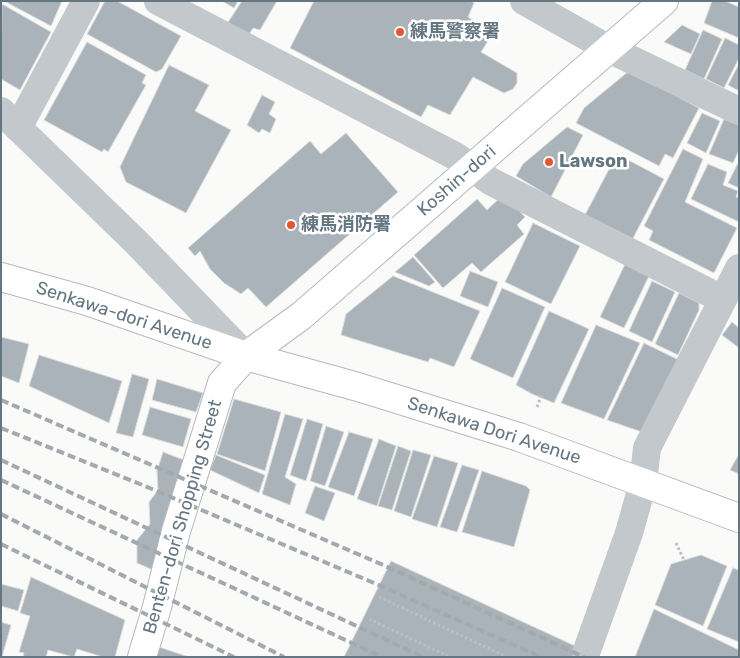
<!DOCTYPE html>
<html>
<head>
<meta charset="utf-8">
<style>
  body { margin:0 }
  #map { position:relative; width:740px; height:658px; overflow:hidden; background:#fafaf8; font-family:Rubik,sans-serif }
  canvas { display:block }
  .frame { position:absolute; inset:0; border:2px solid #657683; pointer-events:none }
</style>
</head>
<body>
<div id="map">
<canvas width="740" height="658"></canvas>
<div class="frame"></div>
</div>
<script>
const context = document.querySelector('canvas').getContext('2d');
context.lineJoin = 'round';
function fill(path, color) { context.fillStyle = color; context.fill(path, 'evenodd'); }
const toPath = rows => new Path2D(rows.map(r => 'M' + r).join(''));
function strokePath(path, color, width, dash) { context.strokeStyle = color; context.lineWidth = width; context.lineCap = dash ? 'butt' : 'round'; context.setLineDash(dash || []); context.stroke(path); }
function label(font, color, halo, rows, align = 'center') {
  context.font = font + ' Rubik,"Noto Sans JP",sans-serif'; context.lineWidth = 5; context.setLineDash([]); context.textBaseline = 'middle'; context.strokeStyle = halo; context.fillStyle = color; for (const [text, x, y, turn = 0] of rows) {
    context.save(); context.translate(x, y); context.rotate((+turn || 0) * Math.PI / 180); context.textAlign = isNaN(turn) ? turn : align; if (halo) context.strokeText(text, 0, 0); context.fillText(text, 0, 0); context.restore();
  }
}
const building = toPath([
  [4,1,62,1,51,26,4,1],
  [105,1,117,1,181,36,162,69,156,72,87,34,105,1],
  [222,1,238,1,234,8,222,1],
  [242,1,277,1,260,30,253,28,248,36,227,24,242,1],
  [314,1,471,1,474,3,468,17,493,33,481,52,517,73,517,83,513,89,504,93,473,77,450,115,428,105,421,117,290,48,314,1],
  [712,1,725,1,739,7,739,38,704,23,712,1],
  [2,4,51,32,20,90,1,79,2,4],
  [682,25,700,34,691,54,664,42,682,25],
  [703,30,722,39,704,79,685,70,703,30],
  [725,38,739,45,739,58,724,88,706,79,725,38],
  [87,42,146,75,142,83,146,85,108,152,104,149,102,152,44,120,87,42],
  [739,64,739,91,728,85,739,64],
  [169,65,209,85,195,111,231,130,186,213,126,182,120,167,169,65],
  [629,71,699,108,673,158,665,154,659,166,576,123,584,108,629,71],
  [262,95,275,102,269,114,276,119,270,133,262,129,259,133,247,125,262,95],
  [702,113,720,121,706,153,687,143,702,113],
  [724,119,739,125,739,150,733,163,709,154,724,119],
  [567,127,583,135,551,197,516,176,523,164,567,127],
  [346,133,398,192,266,307,248,288,241,294,224,283,210,269,200,251,195,256,188,248,310,141,321,154,346,133],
  [683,149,703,159,685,202,737,228,714,273,649,240,653,231,644,226,683,149],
  [617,154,664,179,632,240,585,215,617,154],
  [739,161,739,188,728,183,739,161],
  [708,164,727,172,723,185,738,191,736,197,739,198,739,222,691,199,708,164],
  [504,194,525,217,517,225,524,234,481,272,472,263,443,288,414,255,477,199,487,210,504,194],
  [533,223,580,246,551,304,505,282,533,223],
  [413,257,435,282,429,286,395,272,413,257],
  [625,264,649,276,624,328,600,317,625,264],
  [470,271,498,282,488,307,460,296,470,271],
  [393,276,480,311,454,367,430,358,428,362,341,335,346,314,393,276],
  [652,281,675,292,652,342,629,331,652,281],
  [502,288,545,307,513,378,470,359,502,288],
  [679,293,699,303,699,310,678,355,655,344,679,293],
  [549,311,589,329,554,403,532,394,516,385,549,311],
  [732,322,739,328,739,348,722,335,732,322],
  [596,325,640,343,604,419,561,403,596,325],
  [1,337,29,344,19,383,1,376,1,337],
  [644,343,679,360,642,432,607,420,644,343],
  [39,355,122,381,109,423,29,386,39,355],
  [132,374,149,379,133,437,116,433,132,374],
  [157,379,203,393,196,412,152,400,157,379],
  [234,399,281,412,265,471,217,454,234,399],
  [150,407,191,419,183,447,142,435,150,407],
  [285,414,303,419,285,477,296,484,290,505,262,494,285,414],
  [307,419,323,424,306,481,290,475,307,419],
  [326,426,344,432,325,486,310,481,326,426],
  [349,432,373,439,354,496,328,487,349,432],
  [379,439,396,446,377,506,357,499,379,439],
  [398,446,411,451,392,510,378,506,398,446],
  [413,450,431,455,411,517,394,511,413,450],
  [163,452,184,460,153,570,137,563,137,540,150,524,149,502,158,490,157,471,163,452],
  [739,454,739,474,730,470,739,454],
  [216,455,265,475,259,493,210,470,216,455],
  [434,456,458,463,437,527,412,519,434,456],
  [462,465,479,470,457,532,440,527,462,465],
  [482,471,526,486,530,490,514,547,462,532,482,471],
  [315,486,335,493,324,521,305,513,315,486],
  [701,555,727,566,703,626,655,605,671,564,701,555],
  [391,561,599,657,344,657,391,561],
  [733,568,739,570,739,642,707,629,733,568],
  [31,577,125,620,115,657,103,657,77,649,74,657,48,650,46,657,23,657,24,653,19,652,30,616,20,613,31,577],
  [1,584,24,590,18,611,1,606,1,584],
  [654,609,739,650,739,657,635,657,654,609],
  [1,622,11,625,2,657,1,657,1,622],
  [159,647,189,657,156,657,159,647]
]);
fill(building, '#aab3b9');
strokePath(building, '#dcdcda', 1);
const major = toPath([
  [1,277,87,301,246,356,358,387,519,437,739,518],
  [142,657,157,607,176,531,222,383,246,356,301,316,664,1]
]);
strokePath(major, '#b5babe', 30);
strokePath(toPath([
  [537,407,542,394],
  [676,543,684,560],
  [379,597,507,657],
  [369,619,450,657],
  [349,656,351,657]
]), '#bbbfc2', 3, [2.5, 2.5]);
strokePath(toPath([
  [158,1,457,157,490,181,722,299],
  [524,1,609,49,739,111],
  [1,111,136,242,246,356],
  [18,128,86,1],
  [586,653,629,533,643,483,647,448,739,268]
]), '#c3c8cc', 28);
strokePath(major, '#fff', 28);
strokePath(toPath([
  [1,400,383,565,584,657],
  [1,428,140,484,374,583,541,657],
  [1,460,423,657],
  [1,480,382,657],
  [1,514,284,657],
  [1,544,234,657]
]), '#a2aab0', 4, [8, 4]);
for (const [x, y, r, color] of [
  [400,32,5,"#e4572e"],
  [549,162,5,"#e4572e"],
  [291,225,5,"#e4572e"]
]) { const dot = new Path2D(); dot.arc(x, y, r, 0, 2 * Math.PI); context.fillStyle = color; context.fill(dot); strokePath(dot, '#fff', 2); }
label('bold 18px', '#657683', '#fff', [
  ["練馬警察署",410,32],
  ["Lawson",559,162],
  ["練馬消防署",301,225]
], 'left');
label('18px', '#657683', '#fff', [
  ["Koshin-dori",457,181,-41],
  ["Senkawa-dori Avenue",124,316,18],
  ["Senkawa Dori Avenue",494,431,18],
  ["Benten-dori Shopping Street",183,517,-74]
]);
</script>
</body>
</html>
